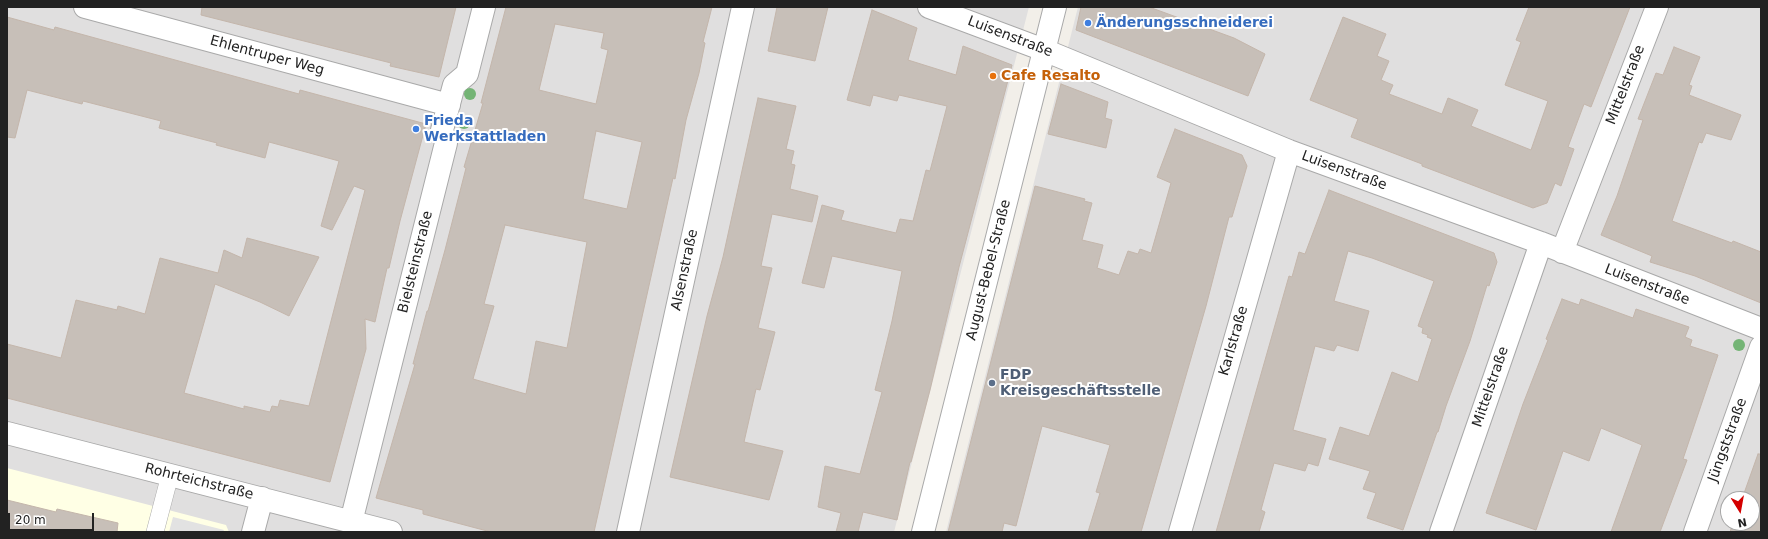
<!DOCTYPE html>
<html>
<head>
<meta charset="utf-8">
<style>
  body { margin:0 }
  #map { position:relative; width:1768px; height:539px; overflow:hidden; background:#f2efe9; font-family:"DejaVu Sans",sans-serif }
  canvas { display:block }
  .frame { position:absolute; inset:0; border:8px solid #222; pointer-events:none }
  .north { position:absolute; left:1720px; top:491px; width:40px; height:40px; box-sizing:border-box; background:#fff; border:1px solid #a7a7a7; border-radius:50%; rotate:169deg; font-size:11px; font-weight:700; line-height:16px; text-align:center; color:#222 }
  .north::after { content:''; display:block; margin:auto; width:14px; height:18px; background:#d40000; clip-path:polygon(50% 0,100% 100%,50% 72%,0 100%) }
  .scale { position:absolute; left:8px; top:513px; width:86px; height:18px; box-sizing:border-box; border:2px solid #222; border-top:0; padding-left:5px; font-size:12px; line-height:14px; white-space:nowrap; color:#222; -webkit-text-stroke:3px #fff; paint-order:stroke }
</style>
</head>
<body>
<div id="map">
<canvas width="1768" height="539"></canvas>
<div class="frame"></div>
<div class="north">N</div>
<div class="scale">20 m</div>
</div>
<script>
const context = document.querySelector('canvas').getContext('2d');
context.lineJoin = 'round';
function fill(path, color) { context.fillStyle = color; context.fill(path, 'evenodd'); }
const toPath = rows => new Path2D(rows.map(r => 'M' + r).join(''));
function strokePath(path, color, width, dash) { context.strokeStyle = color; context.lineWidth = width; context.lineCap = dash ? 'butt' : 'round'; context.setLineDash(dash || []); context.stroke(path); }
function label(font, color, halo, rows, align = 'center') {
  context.font = font + ' "DejaVu Sans",sans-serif'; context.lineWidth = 4; context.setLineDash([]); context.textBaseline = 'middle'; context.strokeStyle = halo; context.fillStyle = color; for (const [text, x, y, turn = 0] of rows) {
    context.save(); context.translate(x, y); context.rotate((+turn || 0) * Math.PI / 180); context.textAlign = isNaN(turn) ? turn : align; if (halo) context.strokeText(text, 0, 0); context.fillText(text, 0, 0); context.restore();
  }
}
fill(toPath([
  [7,7,1029,7,894,532,7,532],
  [1078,7,1761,7,1761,532,946,532],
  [1728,499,1752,499,1752,523,1728,523]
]), '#e0dfdf');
fill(toPath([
  [7,468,226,525,229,532,7,532]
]), '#ffffe5');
fill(toPath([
  [173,517,224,530,223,532,169,532]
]), '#e2e2e2');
const building = toPath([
  [202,7,456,7,439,77,390,66,391,63,201,15,202,7],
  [506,7,712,7,703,42,705,43,699,73,686,120,675,179,673,178,594,532,491,532,423,514,423,510,376,498,415,364,413,364,427,311,428,311,445,250,466,168,464,167,483,103,481,103,506,7],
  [555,24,604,33,601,48,608,50,596,104,539,90,555,24],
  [596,131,642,142,627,209,583,199,596,131],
  [505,225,587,242,567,348,536,341,526,394,473,379,494,306,484,304,505,225],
  [777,7,828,7,815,61,768,51,777,7],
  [1081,7,1149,7,1234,38,1265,54,1248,96,1076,30,1081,7],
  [1529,7,1630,7,1591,107,1584,104,1568,147,1574,149,1561,186,1555,183,1547,203,1533,208,1422,166,1422,164,1351,137,1358,119,1310,100,1343,17,1386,34,1377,56,1389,61,1381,80,1393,85,1389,94,1442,114,1448,98,1478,110,1471,126,1531,150,1548,101,1505,85,1521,42,1516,40,1529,7],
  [872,10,917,28,908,60,956,75,963,46,1012,65,959,267,930,390,911,462,910,462,897,520,863,512,858,532,836,532,841,513,818,507,825,466,860,474,882,392,875,390,892,321,902,271,832,256,824,288,802,283,822,205,844,211,841,220,896,233,900,219,913,221,926,170,930,171,947,106,899,95,897,101,873,95,870,106,847,100,872,10],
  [7,17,54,30,55,27,299,94,300,90,426,124,400,221,389,268,387,268,375,322,365,319,366,349,330,482,7,398,7,344,61,358,76,300,117,310,118,306,145,314,160,258,218,273,224,250,242,258,247,238,319,257,289,316,260,302,215,284,184,393,244,409,244,406,270,412,272,406,278,407,280,400,309,406,365,190,354,186,332,230,321,226,339,161,269,142,265,158,216,145,217,143,159,128,161,121,83,101,82,104,27,90,15,138,7,137,7,17],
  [1674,47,1700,57,1689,85,1692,86,1689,95,1741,115,1731,140,1706,133,1702,143,1699,142,1672,221,1732,243,1733,241,1761,252,1761,303,1695,276,1650,262,1652,256,1601,235,1617,196,1643,120,1638,119,1656,73,1663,75,1674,47],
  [1061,84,1108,102,1105,118,1112,120,1106,148,1048,134,1061,84],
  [758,98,796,106,786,149,794,151,791,164,795,165,790,189,818,196,812,222,772,214,761,266,772,268,758,328,775,332,760,390,756,389,744,442,783,451,769,500,670,477,707,316,723,257,758,98],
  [1175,129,1242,155,1247,166,1232,217,1229,217,1206,306,1141,532,1088,532,1100,493,1096,492,1110,445,1042,426,1016,526,1004,523,1002,532,948,532,1035,186,1085,199,1084,201,1092,203,1082,240,1103,245,1097,268,1119,275,1128,251,1138,254,1140,249,1151,253,1171,183,1157,177,1175,129],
  [1329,190,1494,253,1497,262,1489,286,1487,285,1470,341,1446,406,1438,432,1437,432,1403,530,1367,518,1376,493,1363,489,1370,471,1329,459,1340,427,1369,436,1392,372,1418,382,1432,339,1427,337,1428,335,1422,333,1423,328,1418,326,1434,281,1372,258,1348,251,1334,301,1369,311,1358,351,1337,345,1334,351,1315,346,1293,430,1326,439,1318,466,1308,463,1305,471,1274,463,1261,510,1265,512,1259,532,1216,532,1289,276,1292,277,1299,252,1305,254,1329,190],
  [1562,299,1579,305,1581,299,1633,318,1636,309,1689,327,1685,337,1692,340,1690,346,1718,355,1683,459,1687,460,1660,532,1611,532,1642,445,1601,428,1589,461,1563,451,1536,530,1486,513,1523,404,1548,340,1546,339,1562,299],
  [1758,454,1761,454,1761,532,1730,532,1733,523,1752,523,1752,499,1742,499,1758,454],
  [7,500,56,512,57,509,118,523,117,532,7,532,7,500]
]);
fill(building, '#c7bfb8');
strokePath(building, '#c4b6ab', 1);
const service = toPath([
  [155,532,170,475]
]);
const minor = toPath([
  [85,7,449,105],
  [929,7,1044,50,1289,151,1541,243,1761,329],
  [1562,252,1657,7],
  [7,433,391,532],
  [351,522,446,143,442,130,454,85,467,74,484,7],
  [253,532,262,498],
  [628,532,743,7],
  [923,532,1055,7],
  [1180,532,1289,151],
  [1441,532,1541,243],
  [1695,532,1761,347]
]);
strokePath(service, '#a9a9a9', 18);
strokePath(minor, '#a9a9a9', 24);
strokePath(service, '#fff', 17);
strokePath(minor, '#fff', 22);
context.fillStyle = '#74b475';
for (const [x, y] of [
  [470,94],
  [464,123],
  [1739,345]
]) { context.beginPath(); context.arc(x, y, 6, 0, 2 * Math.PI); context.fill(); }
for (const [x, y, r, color] of [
  [1088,23,4,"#3f7fe0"],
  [993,76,4,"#e8710a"],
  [416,129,4,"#3f7fe0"],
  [992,383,4,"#5c6f8a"]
]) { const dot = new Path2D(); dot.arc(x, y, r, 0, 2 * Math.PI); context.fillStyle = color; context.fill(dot); strokePath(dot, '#fff', 1.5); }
label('bold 14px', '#366cbe', '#fff', [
  ["Änderungsschneiderei",1096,23],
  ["Frieda",424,121],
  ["Werkstattladen",424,137]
], 'left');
label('14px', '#222', '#fff', [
  ["Luisenstraße",1010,37,21],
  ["Ehlentruper Weg",267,56,15],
  ["Mittelstraße",1626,85,-69],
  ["Luisenstraße",1344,171,20],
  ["Bielsteinstraße",416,262,-76],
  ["Alsenstraße",685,270,-78],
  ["August-Bebel-Straße",989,270,-76],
  ["Luisenstraße",1647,285,21],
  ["Karlstraße",1234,341,-74],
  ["Mittelstraße",1491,387,-71],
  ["Jüngststraße",1728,440,-70],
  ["Rohrteichstraße",199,482,14]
]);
label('bold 14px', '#c56008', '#fff', [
  ["Cafe Resalto",1001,76]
], 'left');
label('bold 14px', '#4e5e75', '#fff', [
  ["FDP",1000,375],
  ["Kreisgeschäftsstelle",1000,391]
], 'left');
</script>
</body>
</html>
